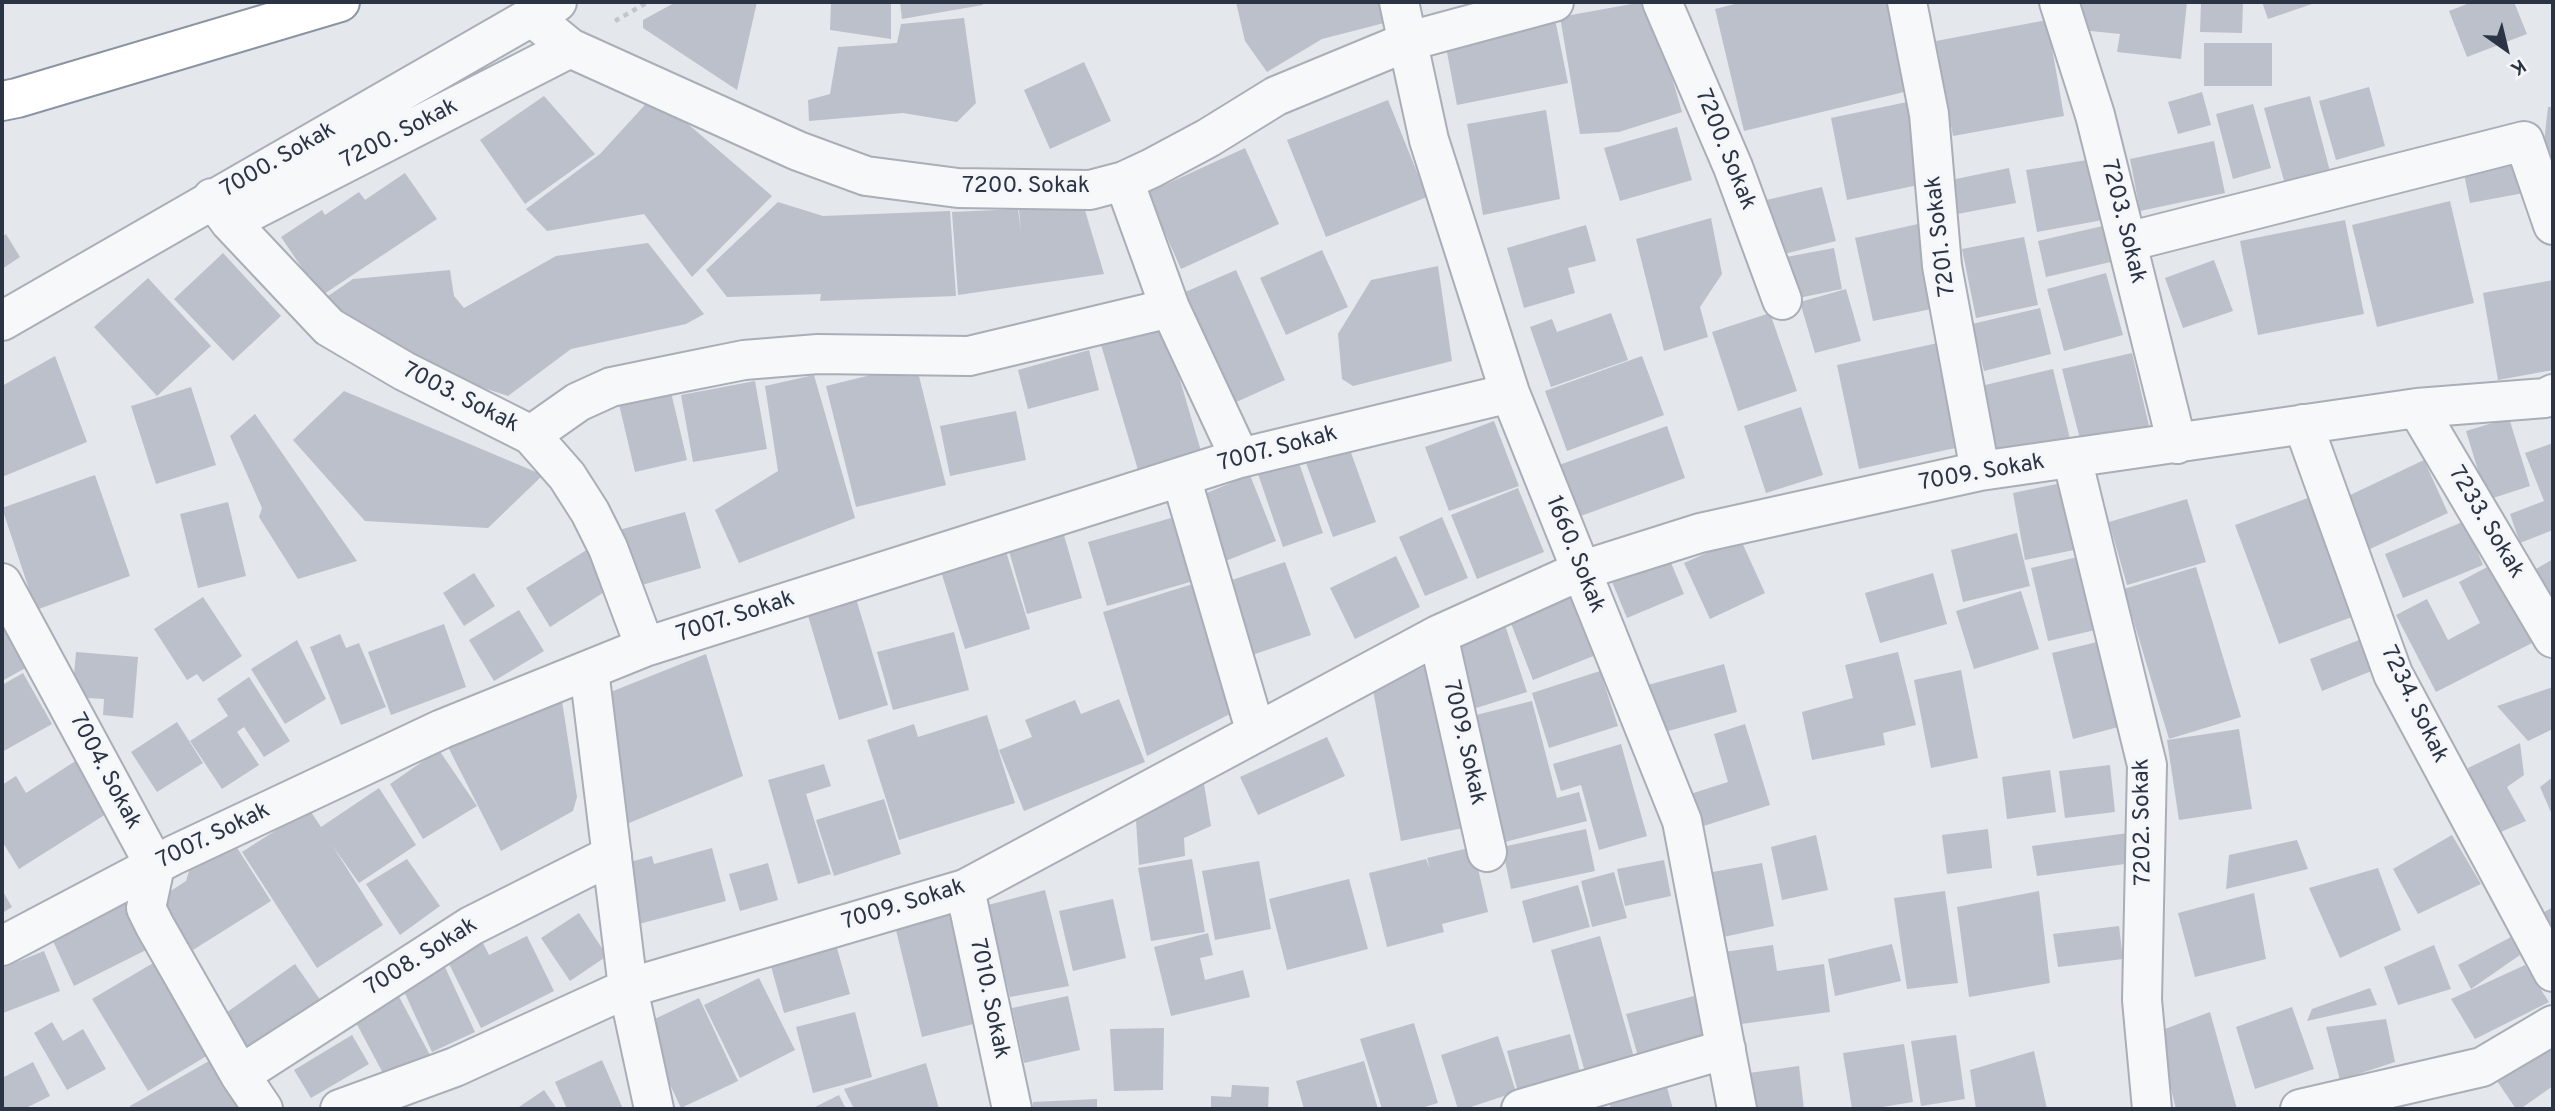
<!DOCTYPE html>
<html>
<head>
<meta charset="utf-8">
<style>
  body { margin:0 }
  #map { position:relative; width:2555px; height:1111px; overflow:hidden; background:#e4e7ec; font-family:Overpass,sans-serif }
  canvas { display:block }
  .frame { position:absolute; inset:0; border:4px solid #2b3445; pointer-events:none }
  .north { position:absolute; left:2471px; top:14px; width:70px; height:70px; -webkit-text-stroke:5px #f4f6f9; paint-order:stroke; rotate:146deg; font-size:19px; font-weight:700; line-height:28px; text-align:center; color:#2b3445 }
  .north::after { content:''; display:block; margin:auto; width:24px; height:32px; background:#2b3445; clip-path:polygon(50% 0,100% 100%,50% 72%,0 100%) }
</style>
</head>
<body>
<div id="map">
<canvas width="2555" height="1111"></canvas>
<div class="frame"></div>
<div class="north">K</div>
</div>
<script>
const context = document.querySelector('canvas').getContext('2d');
context.lineJoin = 'round';
function fill(path, color) { context.fillStyle = color; context.fill(path, 'evenodd'); }
const toPath = rows => new Path2D(rows.map(r => 'M' + r).join(''));
function strokePath(path, color, width, dash) { context.strokeStyle = color; context.lineWidth = width; context.lineCap = dash ? 'butt' : 'round'; context.setLineDash(dash || []); context.stroke(path); }
function label(font, color, halo, rows, align = 'center') {
  context.font = font + ' Overpass,sans-serif'; context.lineWidth = 6; context.setLineDash([]); context.textBaseline = 'middle'; context.strokeStyle = halo; context.fillStyle = color; for (const [text, x, y, turn = 0] of rows) {
    context.save(); context.translate(x, y); context.rotate((+turn || 0) * Math.PI / 180); context.textAlign = isNaN(turn) ? turn : align; if (halo) context.strokeText(text, 0, 0); context.fillText(text, 0, 0); context.restore();
  }
}
fill(toPath([
  [676,2,757,2,737,90,643,28,643,20],
  [831,2,891,2,891,39,830,30],
  [900,2,982,2,983,5,902,19],
  [1236,2,1380,2,1388,22,1322,39,1267,72,1245,41],
  [1643,2,1650,2,1682,112,1619,132,1580,134,1560,17],
  [1743,2,1887,2,1908,91,1744,131,1715,9],
  [2073,2,2187,2,2181,59,2117,52,2120,34,2081,30],
  [2201,2,2243,2,2242,33,2200,32],
  [2262,2,2318,2,2268,19],
  [2472,2,2514,2,2527,34,2467,57,2449,11],
  [964,18,976,103,957,122,903,113,809,121,808,100,830,94,838,47,897,43,901,24],
  [1555,19,1568,83,1457,105,1445,42],
  [2047,20,2064,116,1953,136,1936,41],
  [2204,43,2272,43,2272,86,2204,86],
  [1084,62,1111,121,1050,149,1024,90],
  [2369,87,2385,146,2336,160,2319,101],
  [2202,92,2211,125,2178,134,2168,102],
  [654,95,772,196,692,277,644,214,547,231,526,209,600,154],
  [544,96,595,154,525,204,480,140],
  [2310,96,2331,175,2286,188,2264,108],
  [1388,100,1427,197,1326,237,1287,140],
  [1907,102,1923,184,1847,200,1831,118],
  [2253,104,2271,168,2233,179,2216,114],
  [2548,107,2553,107,2553,170,2541,169],
  [1546,110,1560,199,1483,215,1467,124],
  [1677,127,1692,180,1620,201,1604,148],
  [2214,141,2225,193,2140,211,2130,159],
  [1245,148,1279,224,1181,269,1147,193],
  [2520,151,2529,192,2470,203,2462,164],
  [2093,159,2103,220,2037,232,2026,170],
  [2009,168,2016,203,1957,214,1951,180],
  [405,173,437,219,321,296,281,237,322,210,325,215,359,192,365,200],
  [1822,187,1836,241,1776,256,1762,201],
  [2450,201,2474,303,2377,327,2352,225],
  [778,202,823,216,950,211,956,296,820,301,821,294,727,297,706,270],
  [1084,207,1104,274,958,295,952,212,1018,209,1021,231,1019,210],
  [1711,218,1722,274,1700,307,1708,337,1664,351,1636,239],
  [2345,220,2364,314,2258,335,2240,241],
  [1918,224,1936,308,1873,321,1855,238],
  [1586,225,1596,261,1568,268,1575,293,1524,308,1507,248],
  [2107,225,2115,261,2046,277,2038,241],
  [6,234,20,257,2,269,2,237],
  [2024,237,2038,305,1976,318,1962,249],
  [648,243,704,314,686,324,571,349,508,396,466,382,334,318,328,296,353,279,450,270,454,296,464,308,556,256],
  [1834,248,1842,289,1789,300,1781,258],
  [1322,250,1348,307,1286,335,1260,278],
  [223,253,281,316,233,361,174,299],
  [2214,260,2233,311,2183,328,2165,278],
  [1438,266,1452,361,1353,386,1342,379,1338,334,1371,280],
  [1236,270,1285,380,1232,404,1183,293],
  [2106,273,2123,335,2064,351,2047,289],
  [148,278,211,346,157,396,94,327],
  [2553,280,2553,370,2498,380,2483,293],
  [1846,289,1861,341,1815,353,1800,302],
  [2040,308,2051,354,1984,371,1972,324],
  [1611,313,1628,360,1551,387,1530,327,1552,319,1557,332],
  [1770,313,1797,391,1738,411,1712,332],
  [1162,319,1201,451,1138,470,1099,338],
  [1947,341,1969,445,1859,469,1837,365],
  [1089,350,1099,390,1028,409,1018,370],
  [2132,353,2149,426,2081,443,2062,369],
  [55,356,87,442,2,477,2,386],
  [1642,356,1664,415,1567,451,1545,391],
  [916,364,946,485,856,507,826,386],
  [2053,369,2072,447,2000,464,1981,386],
  [814,375,855,518,739,563,715,510,778,471,765,386],
  [755,381,767,449,693,462,681,395],
  [191,387,216,465,156,484,131,406],
  [670,388,687,460,635,472,618,400],
  [344,391,543,475,488,528,365,521,293,440],
  [1801,407,1823,475,1766,493,1744,426],
  [1016,411,1026,460,950,476,940,426],
  [255,414,357,561,298,579,259,517,262,508,230,436],
  [2509,418,2530,486,2487,500,2466,431],
  [1494,421,1519,486,1449,511,1425,447],
  [1667,426,1685,478,1578,517,1559,465],
  [2553,443,2553,530,2520,543,2510,514,2544,501,2525,453],
  [1349,447,1376,522,1333,537,1306,463],
  [1298,460,1323,533,1283,547,1258,474],
  [2424,460,2448,513,2370,549,2346,497],
  [95,475,130,576,36,610,2,508],
  [1250,475,1276,541,1223,562,1197,497],
  [2071,481,2084,548,2025,560,2013,493],
  [1518,488,1544,552,1477,579,1451,515],
  [2316,495,2360,614,2279,644,2235,525],
  [2187,499,2206,562,2127,585,2109,522],
  [228,502,246,576,198,588,180,514],
  [685,512,701,568,635,587,619,530],
  [1178,516,1197,580,1107,606,1088,542],
  [1442,517,1468,578,1425,596,1399,537],
  [2465,521,2483,565,2403,598,2385,554],
  [1062,528,1082,598,1027,614,1007,544],
  [2017,533,2030,586,1963,602,1951,550],
  [1740,538,1765,593,1710,619,1684,563],
  [1004,545,1030,629,965,649,939,565],
  [588,549,612,587,550,627,526,588],
  [1667,553,1684,594,1627,618,1610,577],
  [2086,555,2104,628,2048,641,2031,568],
  [1396,556,1420,607,1355,639,1330,588],
  [2553,559,2553,598,2536,569],
  [1285,562,1311,635,1252,655,1226,582],
  [2493,564,2534,642,2436,692,2396,615,2427,599,2448,640,2480,623,2459,582],
  [2196,567,2241,717,2169,739,2124,589],
  [474,573,495,606,464,626,443,593],
  [1933,573,1947,624,1880,643,1865,593],
  [1196,583,1234,712,1147,756,1103,612],
  [2021,591,2039,649,1974,669,1956,611],
  [855,595,888,705,839,720,806,609],
  [1573,596,1596,655,1533,680,1510,621],
  [203,597,242,656,203,682,197,674,187,680,154,629],
  [519,610,544,651,494,681,469,640],
  [2,617,29,666,2,681],
  [1503,619,1527,692,1473,709,1459,644],
  [444,624,466,687,391,715,368,652],
  [954,632,969,690,893,710,877,652],
  [340,634,346,648,359,643,386,707,341,725,310,647],
  [2367,637,2379,668,2322,691,2310,659],
  [297,640,326,699,285,724,251,669],
  [2105,640,2126,725,2073,739,2052,653],
  [76,652,138,657,133,718,103,715,104,699,72,697],
  [1898,652,1916,725,1883,733,1885,745,1812,760,1802,712,1853,698,1845,665],
  [706,654,743,776,617,828,608,693],
  [1434,662,1472,826,1401,841,1373,690],
  [1724,664,1737,712,1661,733,1648,685],
  [1961,670,1978,758,1931,768,1914,680],
  [1600,671,1618,726,1549,748,1532,693],
  [23,673,52,724,2,752,2,685],
  [249,677,290,741,264,757,244,727,237,732,259,765,222,789,190,741,228,716,217,699],
  [2553,687,2553,729,2528,741,2497,706],
  [561,695,577,797,573,811,501,851,447,745],
  [1119,699,1145,762,1024,811,999,750,1032,737,1025,720,1075,700,1081,714],
  [1532,701,1557,798,1579,792,1587,821,1501,843,1468,717],
  [987,715,1015,803,899,840,867,740,914,724,918,737],
  [177,722,203,763,157,792,131,752],
  [1745,724,1770,805,1694,829,1684,796,1728,782,1714,734],
  [2239,729,2252,809,2179,820,2167,740],
  [1327,737,1345,776,1258,815,1240,777],
  [2520,743,2524,775,2507,787,2526,821,2487,838,2468,768],
  [1621,744,1647,836,1599,850,1581,785,1561,791,1553,764],
  [439,750,477,806,423,839,390,784],
  [80,758,114,809,19,869,2,841,2,785,16,776,26,793],
  [824,764,831,786,806,794,831,874,798,884,768,780],
  [2110,765,2115,812,2065,818,2059,771],
  [2050,770,2056,812,2007,819,2002,777],
  [1202,772,1211,826,1184,838,1185,856,1139,865,1135,806],
  [2553,777,2553,817,2540,787],
  [379,788,416,845,359,883,332,845,383,925,317,968,242,852,309,809,321,827],
  [884,799,901,854,834,876,816,820],
  [1586,829,1595,871,1511,889,1502,847],
  [1988,829,1992,868,1947,874,1942,835],
  [2128,833,2132,863,2037,876,2032,846],
  [1816,835,1828,890,1782,900,1771,847],
  [2452,835,2481,884,2418,914,2393,869],
  [2297,840,2308,869,2226,889,2229,855],
  [234,843,271,901,193,950,160,898,186,881,189,871],
  [1473,847,1488,912,1442,924,1444,932,1387,947,1369,873,1426,859,1430,869,1427,858],
  [712,848,726,901,635,925,619,865,652,856,654,864],
  [407,859,440,906,400,935,366,884],
  [1192,859,1205,932,1151,941,1138,868],
  [1664,860,1671,896,1625,906,1617,869],
  [1259,861,1271,929,1215,940,1202,871],
  [768,863,778,900,740,911,729,874],
  [1762,863,1774,926,1719,938,1707,873],
  [2378,868,2401,930,2340,958,2309,888],
  [1614,872,1627,918,1592,927,1581,881],
  [1349,879,1368,949,1287,970,1269,899],
  [1578,885,1590,927,1533,943,1522,901],
  [2,890,12,907,2,913],
  [1045,890,1069,986,1010,997,988,905],
  [1945,891,1958,983,1907,989,1894,898],
  [2039,891,2050,983,1969,997,1957,907],
  [2254,893,2266,959,2195,977,2178,913],
  [136,898,158,944,74,986,52,939],
  [1113,899,1126,958,1073,971,1059,911],
  [2553,907,2553,953,2534,918],
  [958,910,985,1021,922,1037,895,926],
  [579,913,607,956,570,981,541,938],
  [2119,926,2123,959,2058,967,2053,934],
  [1208,933,1213,955,1200,958,1205,980,1243,970,1250,997,1171,1016,1154,947],
  [527,936,554,991,481,1028,445,956,481,939,489,955],
  [1600,936,1637,1068,1588,1083,1551,950],
  [2511,937,2520,955,2471,989,2458,965],
  [835,941,850,994,784,1013,769,959],
  [1892,944,1901,981,1835,996,1828,959],
  [1773,945,1777,971,1824,964,1830,1012,1734,1025,1724,952],
  [2434,945,2451,989,2398,1005,2384,967],
  [44,951,60,991,3,1013,2,968],
  [160,959,215,1051,148,1091,92,999],
  [295,964,321,1001,242,1057,216,1020],
  [2525,965,2549,1002,2475,1039,2451,999],
  [445,967,475,1032,432,1052,402,987],
  [759,978,795,1050,740,1078,704,1005],
  [2370,988,2377,1005,2307,1021,2312,1009],
  [396,991,430,1055,386,1079,352,1015],
  [1068,996,1080,1050,1024,1063,1012,1008],
  [1694,996,1707,1041,1639,1060,1626,1014],
  [699,998,738,1081,681,1108,642,1025],
  [2292,1007,2314,1069,2255,1089,2236,1027],
  [855,1012,872,1077,813,1093,796,1027],
  [2210,1012,2237,1109,2176,1109,2157,1032],
  [2386,1019,2395,1062,2340,1080,2326,1027],
  [52,1022,63,1041,83,1029,106,1069,67,1090,34,1033],
  [1414,1023,1438,1103,1418,1109,1382,1109,1360,1039],
  [1164,1028,1163,1090,1114,1091,1110,1029],
  [1570,1034,1582,1079,1519,1096,1507,1051],
  [352,1035,369,1064,311,1098,294,1070],
  [1956,1035,1965,1099,1921,1106,1911,1041],
  [1498,1036,1516,1092,1465,1109,1458,1109,1441,1055],
  [2553,1043,2553,1086,2520,1109,2516,1109,2493,1075],
  [1904,1044,1913,1102,1870,1109,1852,1109,1843,1053],
  [2034,1051,2047,1109,1976,1109,1970,1070],
  [216,1057,241,1109,131,1109,130,1106],
  [602,1060,623,1109,567,1109,555,1082],
  [1364,1061,1378,1109,1304,1109,1296,1081],
  [33,1062,50,1096,24,1109,2,1109,2,1078],
  [926,1063,939,1109,854,1109,844,1089],
  [1799,1066,1804,1109,1747,1109,1742,1074],
  [1665,1080,1673,1109,1611,1109,1607,1095],
  [1232,1085,1269,1087,1268,1109,1211,1109,1211,1096,1231,1097],
  [544,1090,557,1109,516,1109],
  [839,1095,846,1109,811,1109],
  [1097,1099,1097,1109,1033,1109,1033,1102]
]), '#bbc0ca');
const minor = toPath([
  [1399,2,1429,140,1510,393,1682,821,1737,1109],
  [1662,2,1733,167,1782,300],
  [1907,2,1929,114,1942,266,1980,471],
  [2059,2,2095,115,2177,444],
  [531,16,570,48,798,151,866,176,958,188,1090,190,1124,181,1152,168,1208,138,1276,96,1409,41,1554,2],
  [1124,181,1170,308,1240,458],
  [212,198,230,222,329,327,404,371,531,435,567,476,590,512,608,548,645,647],
  [230,222,570,48],
  [2127,242,2524,141,2553,225],
  [2,321,557,2],
  [2417,408,2553,638],
  [2303,424,2393,674,2553,972],
  [531,435,578,402,611,387,684,372,744,360,818,354,969,356,1170,308],
  [2072,458,2147,765,2142,1000,2152,1109],
  [1181,477,1256,733],
  [2,583,155,866,146,908,155,926,240,1075,263,1109],
  [1438,635,1487,852],
  [589,670,628,988,654,1109],
  [965,889,1012,1109],
  [2,946,174,855,442,729,645,647,1240,458,1510,393],
  [240,1075,471,926,612,855],
  [340,1109,455,1067,628,988,965,889,1438,635,1580,571,1700,533,1980,471,2417,408,2545,398,2553,394],
  [1521,1109,1726,1049],
  [2300,1109,2482,1067,2553,1025]
]);
const highway = toPath([
  [2,101,17,98,340,2]
]);
strokePath(minor, '#a9aeb7', 42);
strokePath(highway, '#8b94a3', 42);
strokePath(toPath([
  [615,21,648,2]
]), '#c2c5cb', 4.5, [5, 5]);
strokePath(minor, '#f7f8fa', 38);
strokePath(highway, '#fff', 38);
label('23px', '#2b3445', '#f4f6f9', [
  ["7200. Sokak",400,135,-27],
  ["7200. Sokak",1724,150,68],
  ["7000. Sokak",279,161,-30],
  ["7200. Sokak",1026,187],
  ["7203. Sokak",2122,222,76],
  ["7201. Sokak",1942,236,-97],
  ["7003. Sokak",460,399,27],
  ["7007. Sokak",1278,450,-15],
  ["7009. Sokak",1982,474,-10],
  ["7233. Sokak",2485,523,59],
  ["1660. Sokak",1574,555,68],
  ["7007. Sokak",736,618,-18],
  ["7234. Sokak",2413,705,64],
  ["7009. Sokak",1463,743,77],
  ["7004. Sokak",104,772,62],
  ["7202. Sokak",2144,822,-91],
  ["7007. Sokak",214,837,-26],
  ["7009. Sokak",904,906,-17],
  ["7008. Sokak",422,958,-32],
  ["7010. Sokak",988,999,78]
]);
</script>
</body>
</html>
